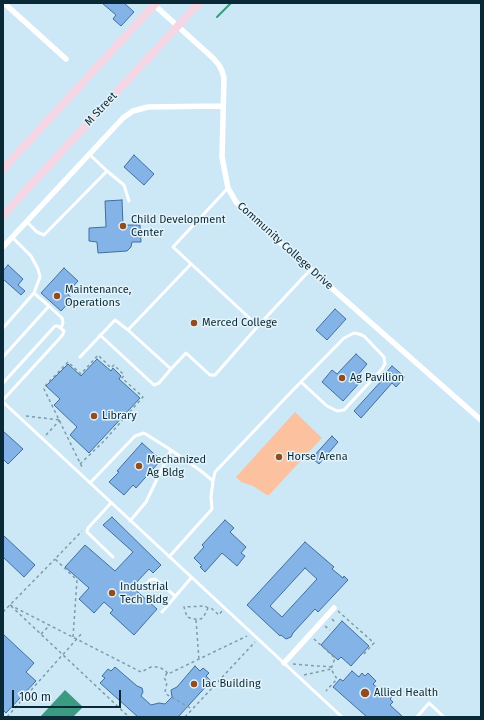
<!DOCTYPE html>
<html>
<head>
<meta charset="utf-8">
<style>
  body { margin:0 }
  #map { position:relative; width:484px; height:720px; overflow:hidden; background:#cce8f7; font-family:"Fira Sans",sans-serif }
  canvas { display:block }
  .frame { position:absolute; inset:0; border:4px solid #092937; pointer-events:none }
  .scale { position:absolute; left:12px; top:690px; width:109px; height:18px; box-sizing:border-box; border:2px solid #092937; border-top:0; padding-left:5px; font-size:12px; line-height:14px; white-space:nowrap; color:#092937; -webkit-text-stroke:3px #e5f3fa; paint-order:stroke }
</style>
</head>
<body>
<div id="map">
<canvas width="484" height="720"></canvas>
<div class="frame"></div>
<div class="scale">100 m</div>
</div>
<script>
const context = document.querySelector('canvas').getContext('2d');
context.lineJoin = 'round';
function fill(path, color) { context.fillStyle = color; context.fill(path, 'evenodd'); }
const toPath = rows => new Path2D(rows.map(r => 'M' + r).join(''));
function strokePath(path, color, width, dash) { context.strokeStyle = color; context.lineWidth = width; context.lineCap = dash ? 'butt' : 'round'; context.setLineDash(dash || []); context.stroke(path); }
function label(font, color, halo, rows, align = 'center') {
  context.font = font + ' "Fira Sans",sans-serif'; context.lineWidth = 3; context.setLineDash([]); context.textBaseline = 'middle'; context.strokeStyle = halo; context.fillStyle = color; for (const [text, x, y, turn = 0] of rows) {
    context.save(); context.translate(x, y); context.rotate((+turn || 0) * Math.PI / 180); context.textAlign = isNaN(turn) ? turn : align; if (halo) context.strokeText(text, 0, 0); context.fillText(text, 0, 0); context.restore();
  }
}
fill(toPath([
  [295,412,322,438,269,495,267,495,253,486,241,482,236,477]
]), '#fcc19f');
fill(toPath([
  [65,690,83,707,73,717,40,717]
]), '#3b9b80');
strokePath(toPath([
  [217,17,231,3]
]), '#3b9b80', 2);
const building = toPath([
  [102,3,124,3,134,12,121,26,113,19,116,15,102,3],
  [134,155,154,174,144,185,124,167,134,155],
  [122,200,123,225,140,225,141,242,132,242,131,247,127,251,98,253,97,242,89,241,89,228,106,227,105,201,122,200],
  [8,265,23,279,18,285,25,291,21,295,3,279,3,271,8,265],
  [64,268,78,281,67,293,72,299,61,311,41,293,64,268],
  [335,309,346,319,327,340,316,330,335,309],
  [356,354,367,364,357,376,362,380,343,401,322,382,332,370,337,374,356,354],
  [97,359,111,371,113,368,121,376,119,379,140,398,89,453,70,435,77,427,54,405,60,399,46,386,68,364,81,376,97,359],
  [392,366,405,377,396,387,392,383,361,418,354,411,385,377,384,375,392,366],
  [3,431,23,449,8,464,3,459,3,431],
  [332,436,338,442,319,464,312,458,332,436],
  [142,443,161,460,136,488,133,485,124,495,109,482,119,472,117,471,142,443],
  [112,517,161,565,153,573,149,569,132,587,157,609,134,635,110,613,113,610,104,602,94,613,79,599,89,588,65,567,85,545,115,571,133,552,103,525,112,517],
  [225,520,234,528,230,532,246,547,241,553,245,556,237,566,222,553,205,572,200,567,202,566,194,558,204,547,202,545,225,520],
  [3,535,35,565,24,577,3,557,3,535],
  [305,542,334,567,332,569,343,578,344,576,348,580,318,612,315,609,293,633,291,637,286,639,281,635,280,636,247,605,305,542],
  [305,568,317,579,282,617,270,606,305,568],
  [342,621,369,646,351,666,341,657,338,660,321,645,342,621],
  [3,634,34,663,26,672,36,681,6,713,3,710,3,634],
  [195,666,200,671,203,668,209,673,206,676,211,681,178,717,138,717,100,683,105,678,102,676,108,669,111,671,115,667,137,686,142,688,143,692,141,696,151,705,159,703,165,704,172,697,171,690,177,687,195,666],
  [352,671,359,677,362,673,365,676,368,673,376,681,373,684,381,691,384,688,393,696,390,699,393,702,390,705,403,717,367,717,333,687,340,679,343,681,352,671]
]);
fill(building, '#84b4e7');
strokePath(building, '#406e9d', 1);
strokePath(toPath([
  [26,416,60,420],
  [46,435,60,420],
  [80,464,103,442,143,397,122,378,124,375,114,365,111,368,98,355,81,374,68,362,44,387,44,389,82,467],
  [10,605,141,672,151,667,158,667,165,670,168,674,247,636],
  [11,606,129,717],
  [208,608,205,606,184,607,187,617,193,619,201,619,204,616,208,608,211,608,219,615,222,611],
  [338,611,374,643,362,656],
  [3,612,55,559],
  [332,619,336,623],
  [196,620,199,660],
  [325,626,330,630],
  [41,634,50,625],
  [73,637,77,580,55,559,82,531],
  [314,639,335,658,331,669,337,679,326,691],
  [293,664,331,667],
  [167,673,164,678,167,682,165,692,166,694,192,709],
  [304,675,331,669],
  [7,717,83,632],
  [185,717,255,642]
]), '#7e9baa', 1.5, [3, 3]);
strokePath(toPath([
  [89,154,107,171,124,185,129,201],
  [228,188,173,247,258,326,310,270],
  [27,222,37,232,44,235,107,171],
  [12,237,31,256,38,269,40,277,34,293],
  [191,264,128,330,171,369,186,353,210,375,215,375,258,326],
  [49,306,62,318,63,323,61,328],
  [3,328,34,293,49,306,3,357],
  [100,335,154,385,159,383,171,369],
  [80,357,115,320,128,330],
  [3,383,55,326,58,326,64,331,63,334,60,338,3,400],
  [3,402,342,717],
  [171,450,201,471,213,481],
  [90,483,135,436,144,433,171,450,146,502,130,521],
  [111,503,88,528,87,532,113,557],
  [169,557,212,509,211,497,213,481,215,472,294,389,344,338,354,333,359,334,364,336,384,357,385,364,382,369,344,410,337,411,327,406,301,382],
  [141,590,150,580,155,579,175,596],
  [162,612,191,578],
  [417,717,429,703,444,717]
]), '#fff', 3);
strokePath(toPath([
  [4,3,66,59],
  [152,3,213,58,219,65,222,71,224,78,222,157,228,188,236,202,250,216,481,420],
  [3,247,123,118,133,111,148,107,223,106],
  [284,663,334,608]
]), '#fff', 5.5);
strokePath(toPath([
  [3,169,156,3],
  [3,215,199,3]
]), '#f5d6e5', 8);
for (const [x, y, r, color] of [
  [123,226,4,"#914d20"],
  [57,296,4,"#914d20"],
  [194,323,4,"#914d20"],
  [342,378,4,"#914d20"],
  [94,416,4,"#914d20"],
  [279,457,4,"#914d20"],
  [139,466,4,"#914d20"],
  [112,593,4,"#914d20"],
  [194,684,4,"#914d20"],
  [365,693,5,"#914d20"]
]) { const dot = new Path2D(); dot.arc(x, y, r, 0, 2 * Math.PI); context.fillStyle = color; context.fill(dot); strokePath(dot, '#e5f3fa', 1.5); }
label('11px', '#092937', '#e5f3fa', [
  ["M Street",101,109,-47],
  ["Community College Drive",285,246,42]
]);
label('11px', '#092937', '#e5f3fa', [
  ["Child Development",131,220],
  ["Center",131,233],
  ["Maintenance,",65,290],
  ["Operations",65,303],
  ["Merced College",202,323],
  ["Ag Pavilion",350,378],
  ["Library",102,416],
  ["Horse Arena",287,457],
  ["Mechanized",147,460],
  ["Ag Bldg",147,473],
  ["Industrial",120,587],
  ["Tech Bldg",120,600],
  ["Iac Building",202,684],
  ["Allied Health",374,693]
], 'left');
</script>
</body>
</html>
